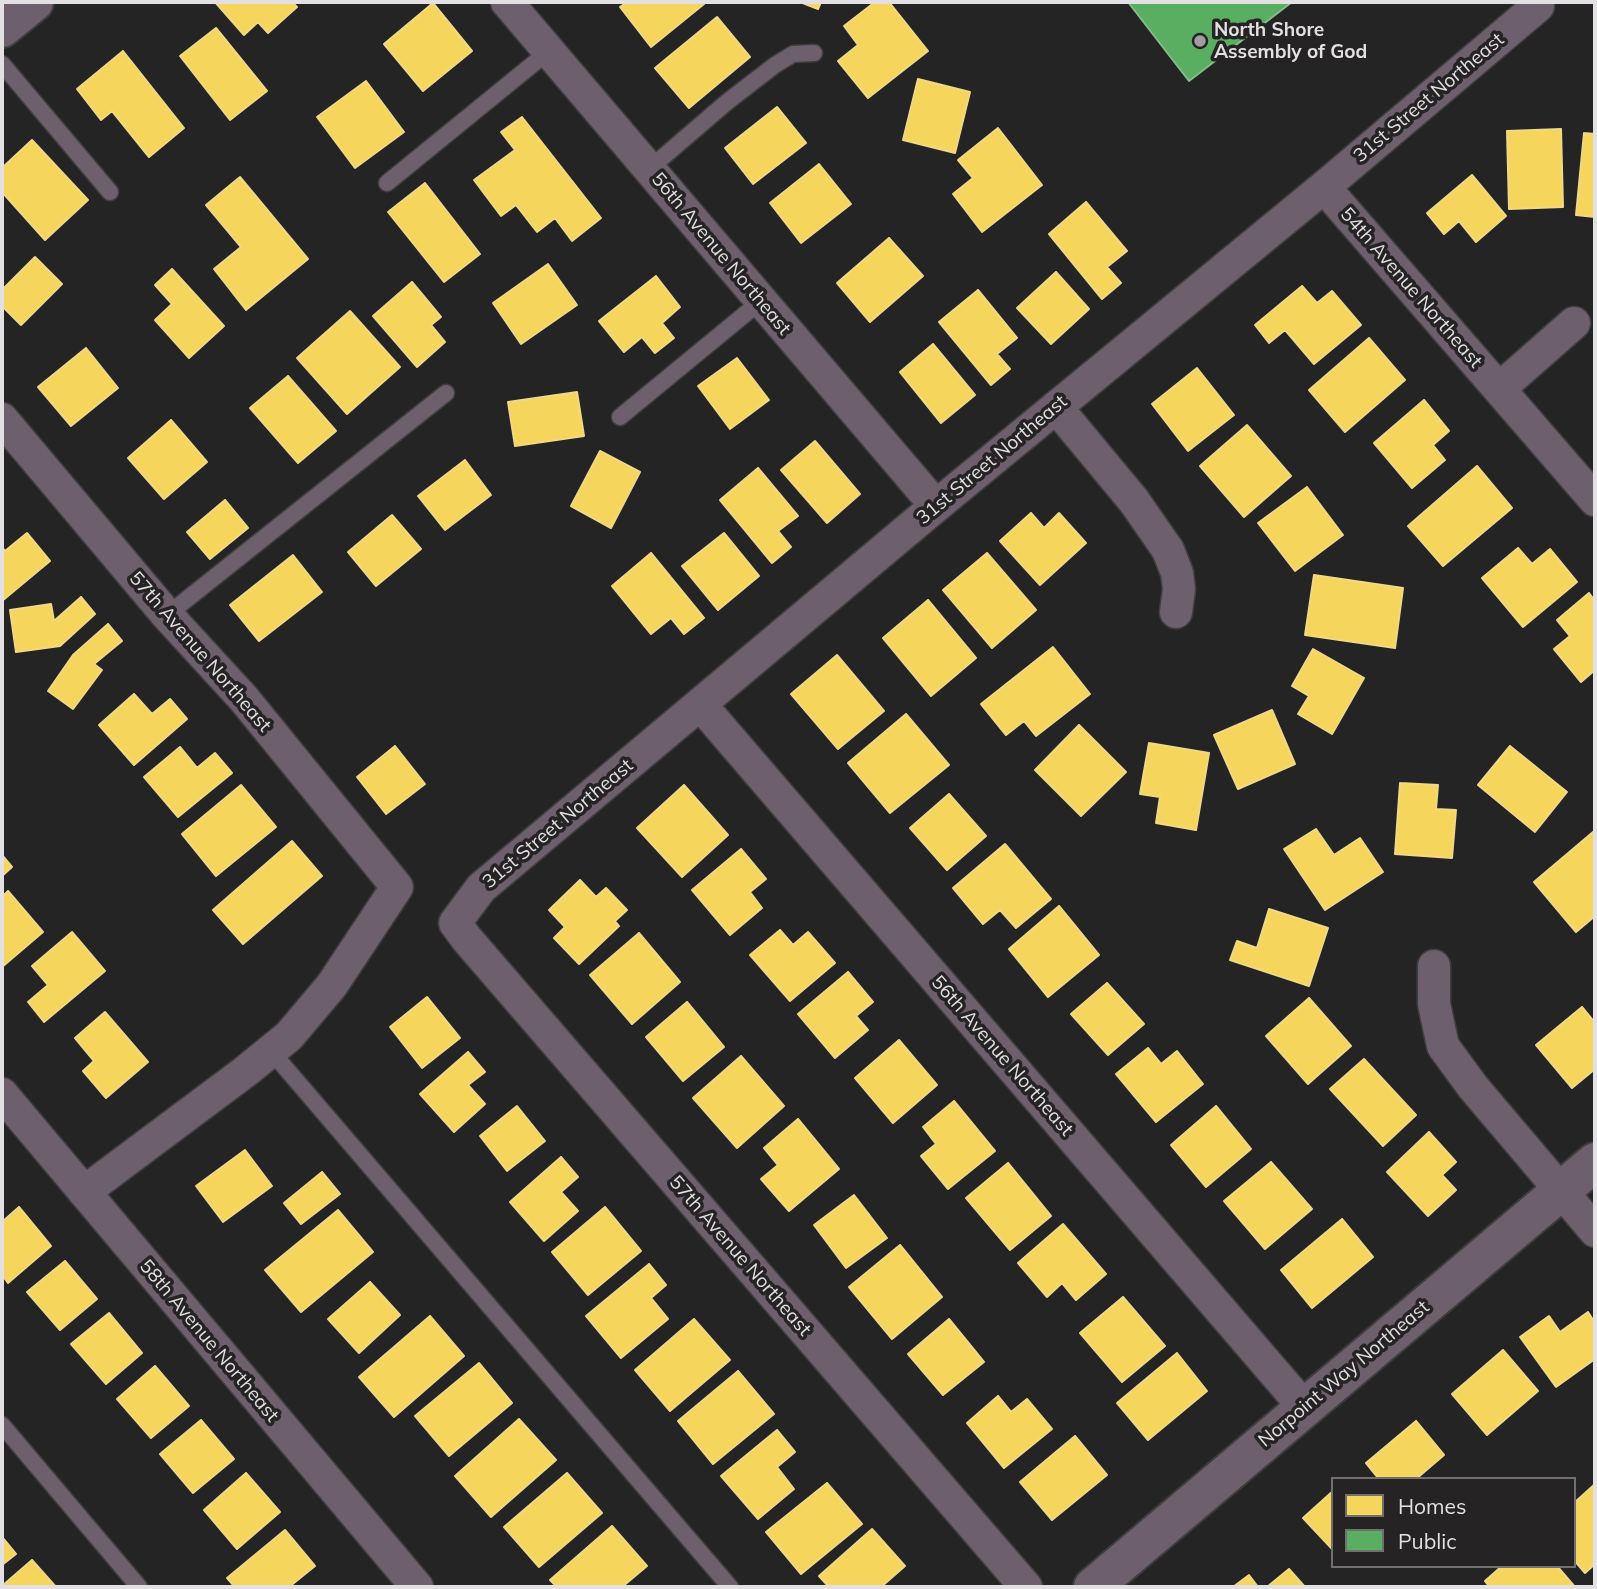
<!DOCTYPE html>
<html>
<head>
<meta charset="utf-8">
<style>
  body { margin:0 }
  #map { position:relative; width:1597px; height:1589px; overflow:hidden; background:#242424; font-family:Mulish,sans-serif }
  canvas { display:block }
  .frame { position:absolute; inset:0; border:4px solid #e2e0e2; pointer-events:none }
  .legend { position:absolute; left:1331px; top:1477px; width:245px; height:91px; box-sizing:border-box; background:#252324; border:2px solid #716f70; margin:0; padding:9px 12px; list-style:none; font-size:21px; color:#e2e0e2 }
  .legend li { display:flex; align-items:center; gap:14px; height:35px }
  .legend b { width:35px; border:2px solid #716f70 }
</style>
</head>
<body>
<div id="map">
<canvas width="1597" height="1589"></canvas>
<div class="frame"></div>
<ul class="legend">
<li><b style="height:19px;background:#f6d55c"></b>Homes</li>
<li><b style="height:19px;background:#5aae61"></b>Public</li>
</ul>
</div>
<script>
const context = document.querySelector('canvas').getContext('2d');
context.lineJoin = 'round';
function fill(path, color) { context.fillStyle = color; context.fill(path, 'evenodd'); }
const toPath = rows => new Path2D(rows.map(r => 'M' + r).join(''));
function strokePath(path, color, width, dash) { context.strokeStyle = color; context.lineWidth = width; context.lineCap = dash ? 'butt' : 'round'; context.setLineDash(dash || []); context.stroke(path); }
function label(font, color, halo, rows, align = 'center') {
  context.font = font + ' Mulish,sans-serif'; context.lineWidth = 7; context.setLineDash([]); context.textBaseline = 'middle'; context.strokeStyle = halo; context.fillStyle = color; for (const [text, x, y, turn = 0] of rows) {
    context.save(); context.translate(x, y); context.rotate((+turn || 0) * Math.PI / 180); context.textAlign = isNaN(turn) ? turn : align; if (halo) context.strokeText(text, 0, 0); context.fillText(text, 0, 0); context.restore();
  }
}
const homes = toPath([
  [215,2,292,2,297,7,268,33,258,22,244,35,215,2],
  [627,2,702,2,704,4,651,47,620,7,627,2],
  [800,2,821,2,818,9,800,2],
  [875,2,889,2,928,51,868,98,838,61,858,45,844,26,875,2],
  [433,3,472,51,423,91,384,44,433,3],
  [717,17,750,57,689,108,655,68,717,17],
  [216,28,267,91,230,120,180,56,216,28],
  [123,51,184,128,149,157,112,111,101,120,77,89,123,51],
  [918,79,970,92,955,153,903,140,918,79],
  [366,81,404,132,355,168,317,117,366,81],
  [777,107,806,143,753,184,725,148,777,107],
  [522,117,601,218,572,241,555,218,537,232,516,205,501,216,474,180,515,150,501,132,522,117],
  [998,128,1042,185,982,232,953,194,973,178,958,160,998,128],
  [1561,129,1563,207,1509,209,1507,131,1561,129],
  [1584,133,1595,134,1595,217,1576,215,1584,133],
  [32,140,88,200,45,240,2,192,2,168,32,140],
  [819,164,851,204,801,243,770,203,819,164],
  [1472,175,1506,216,1476,242,1459,221,1444,234,1427,213,1472,175],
  [240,177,308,259,246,310,214,269,241,247,206,205,240,177],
  [425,183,480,254,444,282,388,212,425,183],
  [1086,202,1127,251,1107,267,1121,283,1102,299,1049,234,1086,202],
  [889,238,923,276,870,322,837,283,889,238],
  [35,257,62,284,21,325,2,306,2,290,35,257],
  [548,264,577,305,521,344,493,303,548,264],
  [172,269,224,326,189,358,155,320,172,304,155,285,172,269],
  [1056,272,1089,309,1051,344,1017,308,1056,272],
  [656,276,680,307,662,323,674,338,655,353,642,337,624,352,599,321,656,276],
  [412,282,441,317,431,325,445,342,417,367,373,316,412,282],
  [1302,286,1317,303,1332,291,1361,325,1314,364,1285,330,1269,343,1255,325,1302,286],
  [978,290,1017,338,997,354,1010,369,991,385,939,322,978,290],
  [350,311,400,367,347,414,297,358,350,311],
  [1369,338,1405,380,1345,432,1309,390,1369,338],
  [933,344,975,395,941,423,900,372,933,344],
  [86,348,118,388,71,426,38,387,86,348],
  [737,358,769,400,730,429,698,386,737,358],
  [1197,368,1234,415,1188,451,1152,404,1197,368],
  [288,376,336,431,298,463,250,408,288,376],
  [577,392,584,436,515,446,508,402,577,392],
  [1424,400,1449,431,1433,445,1445,460,1412,488,1374,443,1424,400],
  [171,420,207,462,164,499,128,458,171,420],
  [1247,425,1291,476,1244,517,1200,466,1247,425],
  [815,441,860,494,827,523,781,470,815,441],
  [600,451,640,472,611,528,571,506,600,451],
  [465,460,491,495,445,530,418,496,465,460],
  [1477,466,1512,508,1443,566,1408,526,1477,466],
  [758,468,798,516,778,531,791,547,772,563,720,500,758,468],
  [1307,487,1343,535,1295,571,1258,523,1307,487],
  [225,500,248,528,210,559,187,532,225,500],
  [1031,513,1044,528,1059,513,1086,543,1040,585,1000,541,1031,513],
  [392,515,421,549,376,586,348,552,392,515],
  [27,533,50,561,2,601,2,547,5,551,27,533],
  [724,533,759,576,718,610,682,566,724,533],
  [1518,548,1532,564,1550,549,1577,582,1523,627,1482,578,1518,548],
  [651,553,704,618,684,634,671,618,651,634,612,586,651,553],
  [987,553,1036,610,992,648,943,590,987,553],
  [293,555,322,592,259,641,230,605,293,555],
  [1314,575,1403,588,1395,648,1305,635,1314,575],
  [1589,593,1595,601,1595,670,1581,682,1554,649,1570,636,1557,620,1589,593],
  [81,597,95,614,60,646,16,652,10,610,51,604,54,621,81,597],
  [928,600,976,658,931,696,883,638,928,600],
  [108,624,122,641,94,664,102,670,73,709,48,691,73,655,108,624],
  [1053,647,1090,694,1036,736,1024,721,1006,735,981,704,1053,647],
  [1313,649,1364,678,1332,734,1298,714,1309,696,1292,686,1313,649],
  [837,655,884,711,838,749,791,694,837,655],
  [134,694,152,714,170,699,187,719,134,765,99,725,134,694],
  [1272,710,1295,764,1238,789,1214,735,1272,710],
  [906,714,949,765,890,813,848,763,906,714],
  [1079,725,1126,772,1081,816,1035,770,1079,725],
  [1149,743,1209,753,1196,830,1156,823,1160,797,1140,794,1149,743],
  [395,746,425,784,386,814,357,777,395,746],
  [1510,746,1567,792,1535,832,1478,785,1510,746],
  [180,747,197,768,215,753,232,773,178,817,144,777,180,747],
  [1400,783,1438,785,1436,809,1456,810,1452,858,1395,854,1400,783],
  [241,785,276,827,216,876,182,834,241,785],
  [684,785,728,835,682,877,637,828,684,785],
  [949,794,986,836,947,870,910,828,949,794],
  [1316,829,1334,855,1360,838,1383,872,1325,910,1284,849,1316,829],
  [1593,832,1595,836,1595,916,1576,932,1534,882,1593,832],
  [292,841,322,876,243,944,213,910,292,841],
  [1005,844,1051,899,1016,928,1000,910,983,924,953,888,1005,844],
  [741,849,766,879,750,892,762,908,730,935,692,890,741,849],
  [2,855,12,867,2,876,2,855],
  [580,880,596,897,606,888,627,910,615,921,619,926,579,964,554,938,565,927,549,910,580,880],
  [8,891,43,932,2,967,2,897,8,891],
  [1059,906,1099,955,1048,997,1009,949,1059,906],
  [1269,909,1328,928,1309,986,1230,960,1237,941,1257,948,1269,909],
  [780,930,793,945,808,932,835,963,790,1001,750,955,780,930],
  [72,932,105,971,44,1022,28,1002,48,985,32,966,72,932],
  [639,933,680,982,632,1024,590,975,639,933],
  [848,972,873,1002,856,1016,868,1030,835,1058,798,1014,848,972],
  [1107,983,1144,1024,1108,1055,1071,1014,1107,983],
  [427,997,460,1038,422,1068,390,1027,427,997],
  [1309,998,1351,1046,1308,1084,1266,1036,1309,998],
  [687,1002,724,1047,683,1081,646,1037,687,1002],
  [1582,1007,1595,1023,1595,1069,1572,1088,1536,1045,1582,1007],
  [105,1012,148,1062,106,1098,83,1071,94,1061,75,1038,105,1012],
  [899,1040,937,1085,893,1123,855,1078,899,1040],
  [1148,1048,1161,1064,1177,1051,1203,1084,1156,1122,1116,1074,1148,1048],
  [468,1052,485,1072,468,1085,485,1104,454,1132,420,1094,468,1052],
  [741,1056,784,1106,737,1148,693,1098,741,1056],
  [1364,1059,1416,1115,1383,1146,1330,1089,1364,1059],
  [954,1101,995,1151,948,1189,921,1156,936,1144,923,1127,954,1101],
  [517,1106,545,1141,507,1171,480,1136,517,1106],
  [1216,1106,1251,1149,1206,1187,1171,1145,1216,1106],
  [798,1119,839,1169,789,1211,761,1179,778,1165,764,1148,798,1119],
  [1429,1132,1456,1162,1442,1175,1456,1190,1428,1216,1387,1172,1429,1132],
  [245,1150,272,1186,223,1222,196,1186,245,1150],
  [561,1157,578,1177,561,1192,578,1211,544,1241,510,1202,561,1157],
  [1271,1162,1312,1209,1265,1249,1224,1201,1271,1162],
  [1008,1163,1051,1216,1010,1250,966,1198,1008,1163],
  [322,1172,340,1194,301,1224,284,1203,322,1172],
  [854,1195,887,1238,846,1268,814,1225,854,1195],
  [19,1207,51,1246,8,1283,2,1275,2,1222,19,1207],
  [605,1207,641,1251,588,1295,552,1252,605,1207],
  [338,1210,373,1252,301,1312,265,1270,338,1210],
  [1342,1219,1373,1257,1312,1308,1281,1270,1342,1219],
  [1063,1224,1106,1274,1076,1300,1062,1283,1047,1297,1018,1263,1063,1224],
  [900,1245,942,1297,892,1339,849,1287,900,1245],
  [65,1261,97,1299,60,1330,27,1292,65,1261],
  [649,1264,666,1285,651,1298,668,1319,621,1358,586,1316,649,1264],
  [370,1282,400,1315,359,1353,328,1319,370,1282],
  [1123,1297,1165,1346,1122,1382,1080,1333,1123,1297],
  [1588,1312,1595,1323,1595,1359,1556,1387,1520,1337,1549,1316,1560,1332,1588,1312],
  [109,1313,142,1353,106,1384,71,1344,109,1313],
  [430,1316,464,1356,394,1417,359,1377,430,1316],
  [694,1319,730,1360,670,1411,635,1370,694,1319],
  [949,1319,984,1362,943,1395,908,1354,949,1319],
  [1503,1350,1538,1391,1487,1435,1452,1394,1503,1350],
  [1177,1353,1207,1391,1148,1440,1117,1403,1177,1353],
  [479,1363,512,1403,449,1456,415,1416,479,1363],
  [155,1366,189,1406,151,1438,117,1399,155,1366],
  [738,1371,774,1414,713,1464,678,1421,738,1371],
  [998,1396,1011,1412,1027,1399,1052,1429,1004,1468,967,1423,998,1396],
  [519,1419,556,1460,491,1517,455,1476,519,1419],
  [201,1420,234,1459,193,1493,160,1454,201,1420],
  [1416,1421,1444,1455,1416,1479,1379,1479,1366,1463,1416,1421],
  [777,1430,795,1452,777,1467,794,1489,758,1519,721,1476,777,1430],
  [1075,1436,1107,1475,1052,1520,1020,1482,1075,1436],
  [246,1473,280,1512,237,1549,204,1510,246,1473],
  [567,1473,602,1513,539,1567,504,1527,567,1473],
  [827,1483,862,1524,801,1574,766,1532,827,1483],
  [1595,1484,1595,1564,1585,1573,1574,1560,1574,1503,1595,1484],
  [1333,1491,1333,1550,1303,1518,1333,1491],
  [612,1526,647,1566,622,1587,557,1587,550,1580,612,1526],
  [872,1529,905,1566,881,1587,829,1587,819,1576,872,1529],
  [285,1530,315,1566,289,1587,235,1587,227,1578,285,1530],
  [2,1537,16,1554,2,1565,2,1537],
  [32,1560,56,1587,2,1587,2,1586,32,1560],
  [1502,1566,1557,1566,1575,1587,1490,1587,1485,1581,1502,1566],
  [1289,1569,1305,1587,1267,1587,1289,1569],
  [1249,1575,1258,1587,1233,1587,1249,1575]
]);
fill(homes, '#f6d55c');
strokePath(homes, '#f0d884', 2);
const public = toPath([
  [1128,2,1292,2,1189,81,1128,2]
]);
fill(public, '#5aae61');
strokePath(public, '#83bd88', 2);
const service = toPath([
  [2,64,110,192],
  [649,169,727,102,775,65,793,54,814,53],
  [387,183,549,51],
  [620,417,761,301],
  [167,615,446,393],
  [271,1051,730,1587],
  [2,1425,139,1587]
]);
const minor = toPath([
  [507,2,936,506],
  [1324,187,1595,500],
  [1499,389,1574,323],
  [1056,407,1134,501,1168,550,1177,573,1179,589,1176,612],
  [2,419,167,615,244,699,397,887,332,985,289,1036,246,1071,84,1192],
  [700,704,1304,1407],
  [1434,966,1434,1004,1443,1046,1473,1087,1595,1231],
  [2,1094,417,1587],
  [1026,1587,466,938,455,923,481,888,936,506,1324,187,1538,6]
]);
const tertiary = toPath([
  [2,28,34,2],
  [1093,1587,1595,1162]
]);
strokePath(service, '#3f3e3f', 19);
strokePath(minor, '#3f3e3f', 35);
strokePath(tertiary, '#3f3e3f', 42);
strokePath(service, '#6d5f6b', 16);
strokePath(minor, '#6d5f6b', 32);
strokePath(tertiary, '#6d5f6b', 38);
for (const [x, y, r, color] of [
  [1200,41,7,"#a09ea0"]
]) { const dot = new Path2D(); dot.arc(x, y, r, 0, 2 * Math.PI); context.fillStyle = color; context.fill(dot); strokePath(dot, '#252324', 2.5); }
label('bold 19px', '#e2e0e2', '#252324', [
  ["North Shore",1214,30],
  ["Assembly of God",1214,52]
], 'left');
label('19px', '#e2e0e2', '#252324', [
  ["31st Street Northeast",1429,98,-40],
  ["56th Avenue Northeast",721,254,50],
  ["54th Avenue Northeast",1411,288,49],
  ["31st Street Northeast",992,460,-40],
  ["57th Avenue Northeast",200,652,49],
  ["31st Street Northeast",558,824,-40],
  ["56th Avenue Northeast",1002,1056,49],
  ["57th Avenue Northeast",740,1256,49],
  ["58th Avenue Northeast",209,1341,50],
  ["Norpoint Way Northeast",1344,1374,-40]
]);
</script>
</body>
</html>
